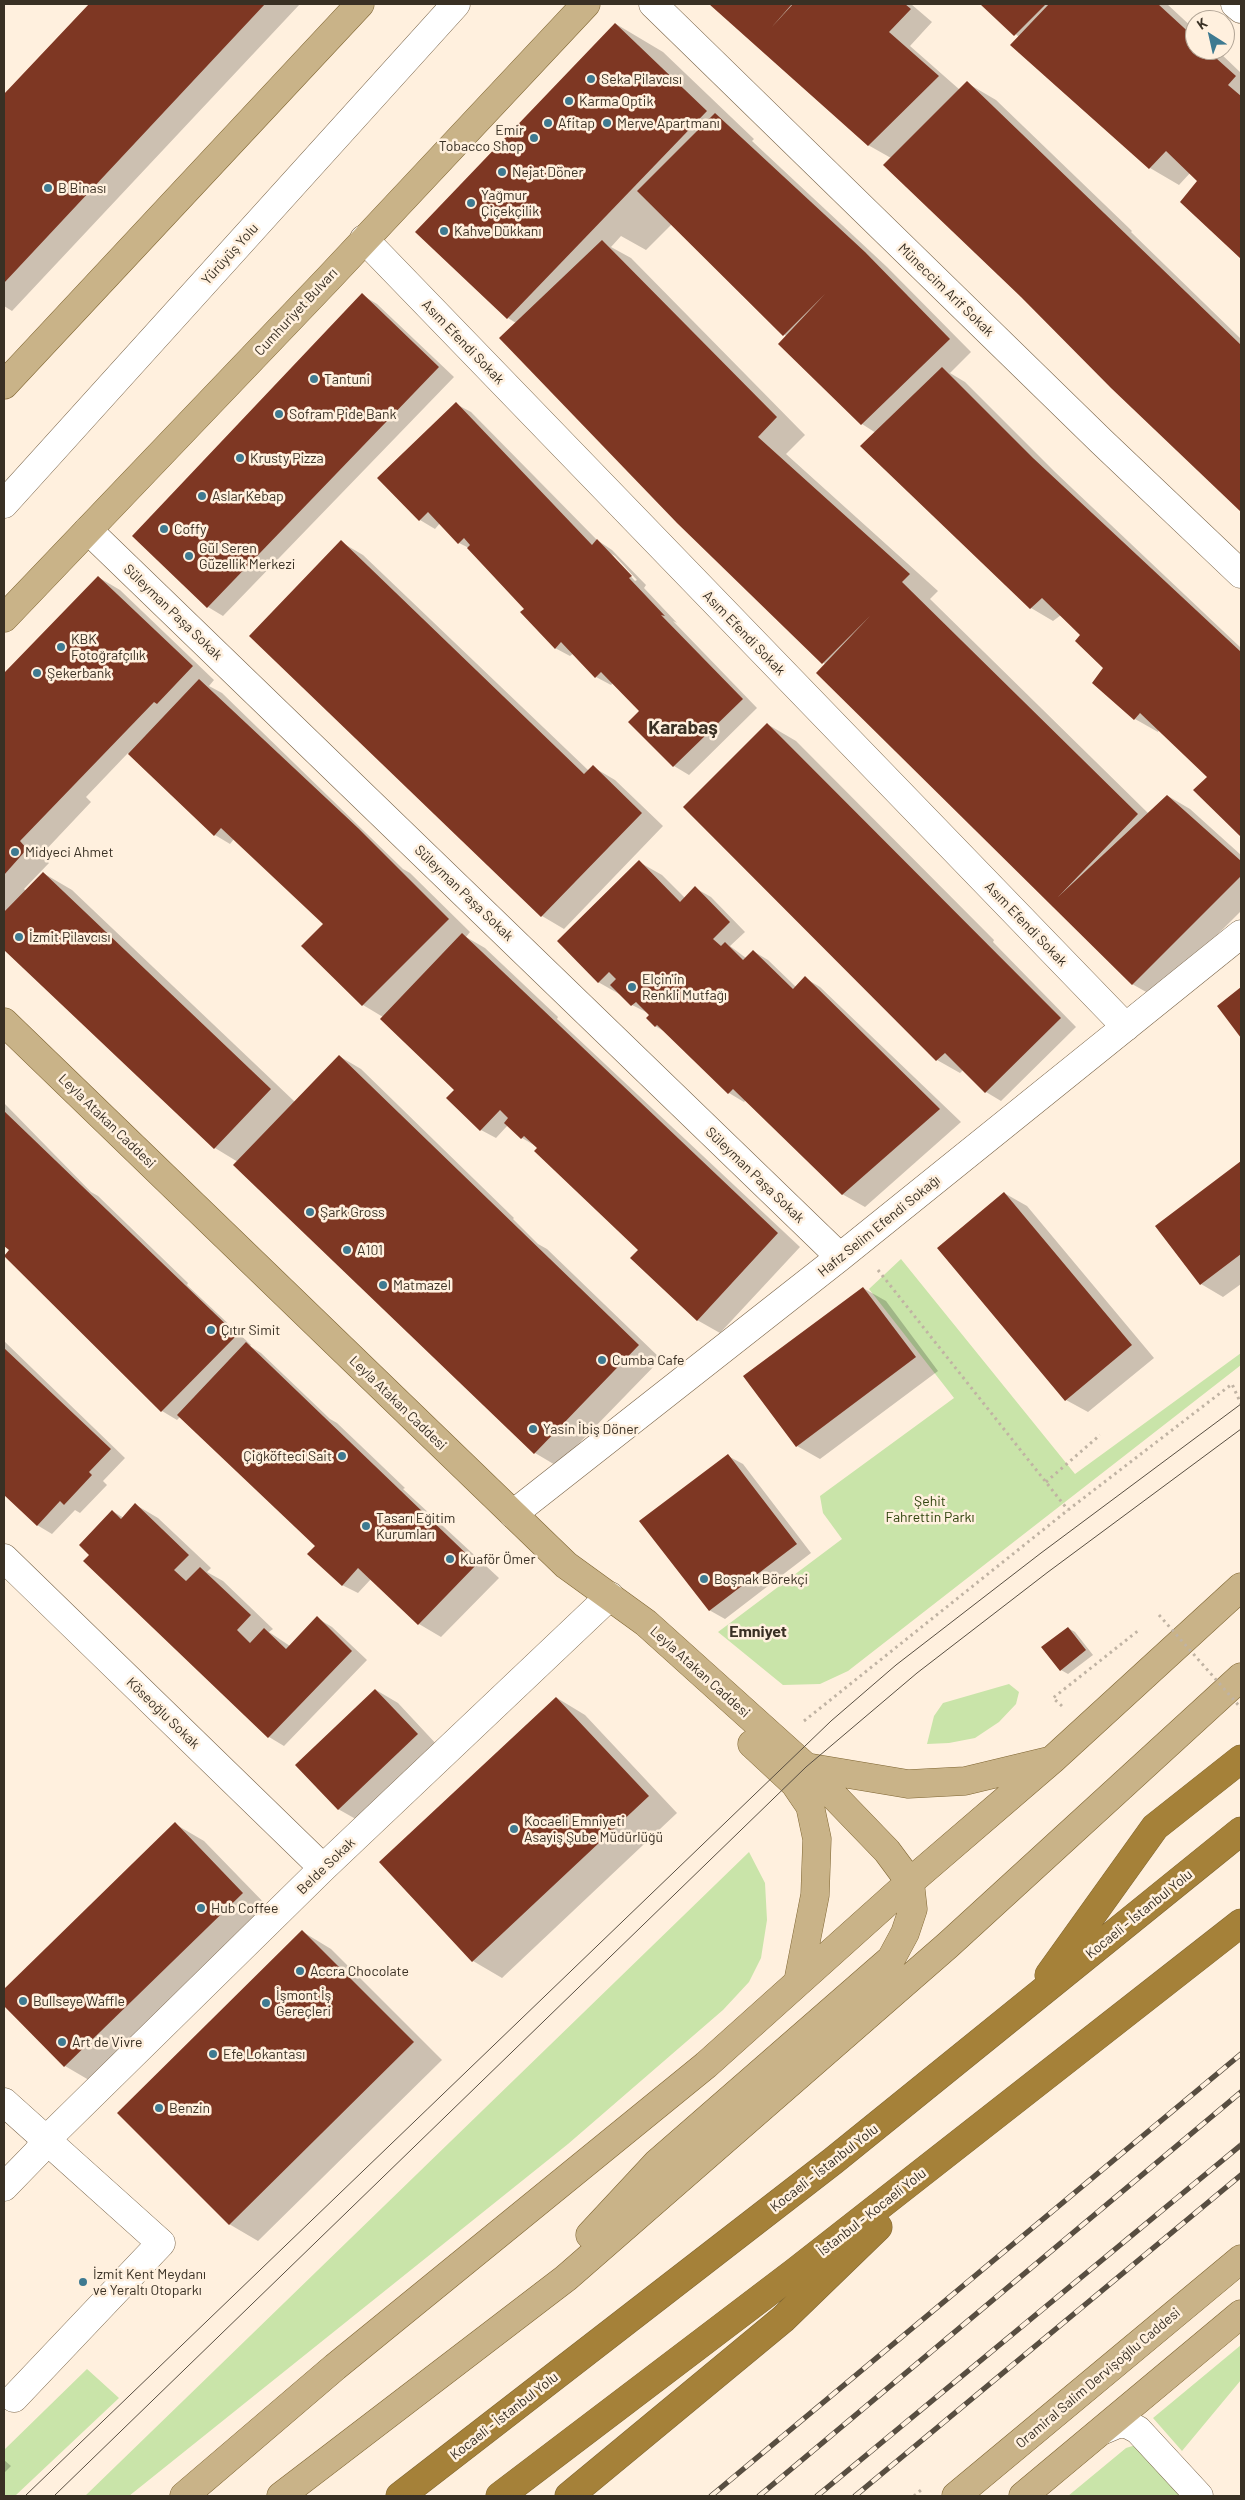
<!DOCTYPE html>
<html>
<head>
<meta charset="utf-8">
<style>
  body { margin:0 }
  #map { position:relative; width:1245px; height:2500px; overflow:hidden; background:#fff0de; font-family:Barlow,sans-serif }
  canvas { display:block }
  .frame { position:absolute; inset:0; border:5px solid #393024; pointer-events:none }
  .north { position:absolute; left:1185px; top:10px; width:50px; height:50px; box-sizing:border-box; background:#fff0de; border:1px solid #b0a394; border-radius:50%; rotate:325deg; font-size:14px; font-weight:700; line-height:20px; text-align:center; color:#393024 }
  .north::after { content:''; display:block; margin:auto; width:18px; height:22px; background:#3e7a91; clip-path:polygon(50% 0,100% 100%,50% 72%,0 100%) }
</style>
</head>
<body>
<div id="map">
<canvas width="1245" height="2500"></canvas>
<div class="frame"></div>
<div class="north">K</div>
</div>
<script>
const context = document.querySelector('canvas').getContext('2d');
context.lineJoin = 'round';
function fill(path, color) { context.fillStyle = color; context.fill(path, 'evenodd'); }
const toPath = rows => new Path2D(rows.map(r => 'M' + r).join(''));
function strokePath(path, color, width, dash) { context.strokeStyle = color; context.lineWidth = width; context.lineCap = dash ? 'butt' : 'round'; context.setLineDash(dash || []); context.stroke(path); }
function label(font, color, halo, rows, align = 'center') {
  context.font = font + ' Barlow,sans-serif'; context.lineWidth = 5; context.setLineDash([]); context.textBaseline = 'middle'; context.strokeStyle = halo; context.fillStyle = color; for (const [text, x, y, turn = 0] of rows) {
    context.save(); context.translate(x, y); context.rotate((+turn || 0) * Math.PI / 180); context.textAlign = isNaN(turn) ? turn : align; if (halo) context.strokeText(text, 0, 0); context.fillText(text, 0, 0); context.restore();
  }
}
fill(toPath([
  [901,1259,1075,1474,1241,1353,1241,1365,848,1671,820,1684,783,1685,718,1632,842,1539,823,1513,820,1496,954,1398,869,1289],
  [1009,1684,1019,1692,1016,1704,999,1722,975,1738,949,1743,927,1744,934,1716,943,1703],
  [749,1852,765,1883,767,1920,761,1958,749,1982,723,2010,568,2144,129,2496,85,2496],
  [1241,2345,1241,2380,1182,2451,1153,2418],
  [87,2369,119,2398,16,2495,4,2496,4,2450],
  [1139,2444,1187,2496,1068,2496,1126,2448]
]), '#c9e4a9');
fill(toPath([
  [91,4,300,4,12,311,4,306,4,96],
  [711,4,911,4,932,22,910,46,960,90,967,83,996,100,1132,231,1131,232,1241,339,1241,510,1112,387,891,158,868,145],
  [982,4,1167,4,1195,30,1195,50,1217,50,1241,73,1241,258,1182,202,1199,181,1190,173,1179,185,1150,168,1012,45,1019,37],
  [616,24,663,52,754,139,752,141,887,267,971,352,950,373,965,382,1055,472,1241,648,1241,835,1195,790,1209,777,1159,730,1158,732,1135,719,1094,682,1105,668,1082,635,1061,615,1053,621,1031,608,862,446,876,433,862,424,780,344,786,336,672,224,646,250,621,236,611,247,631,258,805,435,786,454,938,591,930,599,1149,814,1168,796,1190,809,1241,855,1241,911,1155,997,1132,984,826,665,677,522,516,323,508,318],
  [362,295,377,304,454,377,223,616,208,607,133,536],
  [456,404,471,412,597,540,612,550,646,585,644,588,677,623,673,621,757,708,689,775,674,766,641,711,613,683,611,685,596,677,574,653,570,656,555,648,526,609,469,548,459,543,440,523,435,529,420,520],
  [610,553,615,556,637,580,635,581],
  [341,542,363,555,589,771,593,767,615,780,663,826,564,929,542,916,251,636],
  [98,577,120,590,214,680,209,686,222,693,403,869,410,873,470,932,466,937,485,948,558,1017,557,1019,800,1247,720,1333,697,1320,640,1249,539,1148,522,1138,508,1125,496,1138,481,1130,457,1089,383,1017,363,1005,303,946,325,924,234,839,230,844,215,835,128,753,86,797,91,802,41,855,49,863,24,889,26,891,43,873,72,890,295,1102,339,1056,361,1069,514,1218,513,1219,538,1244,547,1249,661,1359,557,1466,535,1453,389,1312,238,1162,215,1148,4,948,4,675],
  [767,724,796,741,994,940,993,942,1076,1027,1001,1101,986,1092,963,1070,960,1073,937,1060,684,807],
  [639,862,662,875,685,898,695,888,711,897,745,932,730,946,746,958,753,951,768,960,796,987,805,978,820,987,961,1122,865,1207,842,1194,746,1100,744,1102,729,1093,669,1034,655,1026,648,1013,632,1005,621,995,598,982],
  [4,1103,91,1192,98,1196,188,1283,187,1285,251,1345,250,1346,261,1353,330,1419,337,1423,405,1488,403,1489,499,1578,441,1637,419,1624,371,1579,358,1593,342,1585,317,1546,181,1416,177,1420,162,1411,4,1244],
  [1241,1162,1241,1284,1223,1297,1201,1284,1157,1226],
  [1004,1193,1027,1206,1154,1358,1088,1412,1066,1400],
  [863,1288,886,1301,938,1371,820,1459,797,1446],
  [4,1341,125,1458,103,1481,107,1485,80,1513,75,1510,52,1534,37,1525,4,1493],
  [728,1456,743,1464,811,1553,725,1619,709,1610],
  [136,1505,158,1518,211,1568,207,1572,223,1581,273,1629,269,1632,290,1646,317,1618,332,1627,367,1660,284,1746,269,1737,91,1555,112,1511,124,1518],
  [1068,1628,1075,1632,1093,1655,1068,1674,1061,1670],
  [376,1690,398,1703,439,1747,361,1822,338,1809],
  [557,1698,585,1715,677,1813,502,1978,473,1961],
  [175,1824,204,1841,271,1910,94,2083,65,2066,4,2004,4,1991],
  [303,1932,331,1949,442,2060,258,2241,229,2224],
  [4,2460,11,2466,4,2473]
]), '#0003');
fill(toPath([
  [89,4,265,4,4,283,4,94],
  [709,4,792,4,771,28,793,4,905,4,911,9,889,32,939,76,868,146],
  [980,4,1046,4,1014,36],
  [1049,4,1158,4,1195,38,1195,50,1207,50,1236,76,1228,85,1241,96,1241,259,1180,202,1197,181,1166,151,1149,169,1010,45],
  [615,23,707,111,507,319,415,232],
  [967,81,1241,345,1241,512,1111,388,1021,297,883,165],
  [715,113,865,252,950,339,861,425,778,344,825,294,783,336,637,191],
  [602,240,777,417,758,437,910,574,902,582,1138,814,1058,897,1167,795,1241,861,1241,876,1132,985,816,673,870,616,822,664,677,523,499,338],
  [362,293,439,367,207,608,132,536],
  [942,367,1033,458,1241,652,1241,837,1193,790,1207,777,1140,713,1134,720,1092,683,1103,668,1075,641,1080,635,1042,598,1030,609,860,446],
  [456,402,592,545,597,539,632,576,629,578,665,616,661,615,743,699,673,767,628,722,639,711,601,672,595,678,561,642,555,649,520,612,524,609,467,548,470,545,464,538,458,544,428,512,419,521,377,478],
  [341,540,584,774,593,765,642,813,541,917,249,636],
  [98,576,193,666,157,704,154,702,20,841,27,849,4,875,4,673],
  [199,679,358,828,449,919,362,1006,301,946,323,924,221,828,214,836,128,754],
  [767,723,1061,1018,985,1093,945,1053,936,1061,683,807],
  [639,860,680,902,695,886,730,922,713,939,721,946,725,942,743,960,753,950,793,989,805,976,940,1109,842,1195,733,1089,728,1094,657,1025,655,1027,646,1018,649,1015,636,1002,631,1006,610,985,616,979,609,972,598,983,557,941],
  [43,872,271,1089,214,1149,4,950,4,912],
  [462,933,778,1233,697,1321,630,1258,638,1250,534,1151,537,1148,524,1136,521,1139,504,1123,508,1118,500,1110,480,1131,446,1098,454,1090,380,1019],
  [1241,987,1241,1038,1217,1006],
  [339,1055,639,1345,534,1454,233,1165],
  [4,1111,237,1335,161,1412,4,1256,9,1250,4,1246],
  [1241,1161,1241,1254,1200,1285,1155,1226],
  [1004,1192,1132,1345,1065,1401,937,1248],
  [863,1287,916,1357,796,1447,743,1376],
  [246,1342,477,1564,418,1625,358,1568,342,1586,307,1554,315,1546,177,1415],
  [4,1348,111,1449,89,1472,92,1475,64,1505,60,1501,37,1526,4,1495],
  [728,1454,797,1544,709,1611,639,1521],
  [135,1503,189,1555,174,1570,186,1581,200,1567,251,1615,237,1630,250,1643,264,1628,286,1649,317,1616,352,1651,268,1738,83,1561,89,1555,79,1545,112,1510,121,1519],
  [1068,1627,1086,1650,1060,1671,1041,1647],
  [375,1689,418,1734,338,1810,295,1765],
  [556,1697,649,1796,472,1962,379,1862],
  [175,1822,243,1893,64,2067,4,2006,4,1989],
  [302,1930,414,2042,229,2225,117,2113]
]), '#7e3723');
const minor = toPath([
  [653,4,1101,441,1241,574],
  [1235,4,1241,9],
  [364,239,1126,1027],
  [4,504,456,4],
  [88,530,840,1257],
  [513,1514,840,1257,1241,934],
  [4,1558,323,1868],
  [4,2102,161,2243,14,2398],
  [4,2187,37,2153,46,2140,323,1868,610,1596],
  [1104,2430,1118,2424,1127,2424,1138,2430,1199,2496]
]);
const major = toPath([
  [4,385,360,4],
  [4,618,328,279,586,4],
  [4,1022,566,1565,646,1623,806,1767,887,1851,910,1882],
  [752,1744,795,1784,810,1806,817,1839,815,1895,798,1982],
  [806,1767,908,1784,965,1781,1048,1761],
  [590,2235,657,2163,891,1959,905,1933,913,1909,910,1882],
  [184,2496,335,2367,706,2065,910,1882,1052,1760,1241,1587],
  [281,2496,566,2278,948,1945,1241,1677],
  [956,2496,1241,2259],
  [1023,2496,1241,2314]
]);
const highway = toPath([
  [1049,1975,1155,1827,1241,1759],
  [400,2496,833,2161,1241,1831],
  [500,2496,795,2272,1241,1923],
  [569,2496,783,2319,878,2227]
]);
strokePath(minor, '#786348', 29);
strokePath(major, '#7f6532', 29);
strokePath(highway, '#7f6532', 29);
strokePath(toPath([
  [878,1270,1068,1510],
  [1046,1482,1100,1435],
  [1062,1706,1053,1698,1139,1630],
  [804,1721,1068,1510,1232,1384,1241,1404],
  [914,2496,921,2490]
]), '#c0b3a3', 3, [2.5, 4]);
strokePath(minor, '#fff', 28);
strokePath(major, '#c9b388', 28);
strokePath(highway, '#a58139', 28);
strokePath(toPath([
  [25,2496,831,1721,896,1665,1041,1553,1241,1404],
  [54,2496,806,1767,917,1673,1048,1572,1241,1429]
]), '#584e41', 1);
const rail = toPath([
  [711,2496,1241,2054],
  [759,2496,1241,2092],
  [817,2496,1241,2145],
  [855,2496,1241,2175]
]);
strokePath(rail, '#584e41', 5.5);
strokePath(rail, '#fff0de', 4, [11]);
strokePath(toPath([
  [1159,1615,1241,1708]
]), '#c0b3a3', 3, [2.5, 4]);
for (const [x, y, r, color] of [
  [591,79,5,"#3e7a91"],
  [569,101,5,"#3e7a91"],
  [548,123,5,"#3e7a91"],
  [607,123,5,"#3e7a91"],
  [534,138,5,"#3e7a91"],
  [502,172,5,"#3e7a91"],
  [48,188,5,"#3e7a91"],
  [471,203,5,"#3e7a91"],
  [444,231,5,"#3e7a91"],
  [314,379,5,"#3e7a91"],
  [279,414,5,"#3e7a91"],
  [240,458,5,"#3e7a91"],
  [202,496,5,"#3e7a91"],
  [164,529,5,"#3e7a91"],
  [189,556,5,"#3e7a91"],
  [61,647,5,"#3e7a91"],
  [37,673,5,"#3e7a91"],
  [15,852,5,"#3e7a91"],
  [19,937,5,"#3e7a91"],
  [632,987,5,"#3e7a91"],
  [310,1212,5,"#3e7a91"],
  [347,1250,5,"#3e7a91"],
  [383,1285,5,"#3e7a91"],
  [211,1330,5,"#3e7a91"],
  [602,1360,5,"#3e7a91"],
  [533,1429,5,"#3e7a91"],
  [342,1456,5,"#3e7a91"],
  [366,1526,5,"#3e7a91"],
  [450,1559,5,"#3e7a91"],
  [704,1579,5,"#3e7a91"],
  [514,1829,5,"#3e7a91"],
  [201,1908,5,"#3e7a91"],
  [300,1971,5,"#3e7a91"],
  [23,2001,5,"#3e7a91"],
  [266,2003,5,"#3e7a91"],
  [62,2042,5,"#3e7a91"],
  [213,2054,5,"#3e7a91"],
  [159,2108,5,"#3e7a91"],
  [83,2282,5,"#3e7a91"]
]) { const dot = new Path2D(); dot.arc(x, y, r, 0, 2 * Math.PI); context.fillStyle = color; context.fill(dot); strokePath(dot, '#fff0de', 2); }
label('14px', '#393024', '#fff0de', [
  ["Seka Pilavcısı",601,79],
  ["Karma Optik",579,101],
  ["Afitap",558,123],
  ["Merve Apartmanı",617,123],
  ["Emir",524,130,"right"],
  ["Tobacco Shop",524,146,"right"],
  ["Nejat Döner",512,172],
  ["B Binası",58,188],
  ["Yağmur",481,195],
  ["Çiçekçilik",481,211],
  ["Kahve Dükkanı",454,231],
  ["Tantuni",324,379],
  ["Sofram Pide Bank",289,414],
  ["Krusty Pizza",250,458],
  ["Aslar Kebap",212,496],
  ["Coffy",174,529],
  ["Gül Seren",199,548],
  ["Güzellik Merkezi",199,564],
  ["KBK",71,639],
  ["Fotoğrafçılık",71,655],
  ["Şekerbank",47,673],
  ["Midyeci Ahmet",25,852],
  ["İzmit Pilavcısı",29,937],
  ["Elçin'in",642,979],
  ["Renkli Mutfağı",642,995],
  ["Şark Gross",320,1212],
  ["A101",357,1250],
  ["Matmazel",393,1285],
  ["Çıtır Simit",221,1330],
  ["Cumba Cafe",612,1360],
  ["Yasin İbiş Döner",543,1429],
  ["Çiğköfteci Sait",332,1456,"right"],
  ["Tasarı Eğitim",376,1518],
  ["Kurumları",376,1534],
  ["Kuaför Ömer",460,1559],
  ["Boşnak Börekçi",714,1579],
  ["Kocaeli Emniyeti",524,1821],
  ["Asayiş Şube Müdürlüğü",524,1837],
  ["Hub Coffee",211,1908],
  ["Accra Chocolate",310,1971],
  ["İşmont İş",276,1995],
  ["Gereçleri",276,2011],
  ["Bullseye Waffle",33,2001],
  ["Art de Vivre",72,2042],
  ["Efe Lokantası",223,2054],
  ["Benzin",169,2108],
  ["İzmit Kent Meydanı",93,2274],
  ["ve Yeraltı Otoparkı",93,2290]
], 'left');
label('14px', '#393024', '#fff0de', [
  ["Yürüyüş Yolu",230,254,-48],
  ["Müneccim Arif Sokak",946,290,44],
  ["Cumhuriyet Bulvarı",296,312,-47],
  ["Asım Efendi Sokak",463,342,46],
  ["Süleyman Paşa Sokak",173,612,44],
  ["Asım Efendi Sokak",744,633,46],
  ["Süleyman Paşa Sokak",464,893,44],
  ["Asım Efendi Sokak",1026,924,46],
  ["Leyla Atakan Caddesi",107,1121,44],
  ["Süleyman Paşa Sokak",755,1175,44],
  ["Hafız Selim Efendi Sokağı",879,1226,-39],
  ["Leyla Atakan Caddesi",398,1403,44],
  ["Leyla Atakan Caddesi",700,1672,42],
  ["Köseoğlu Sokak",163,1713,44],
  ["Belde Sokak",326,1866,-44],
  ["Kocaeli - İstanbul Yolu",1139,1914,-39],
  ["Kocaeli - İstanbul Yolu",824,2168,-38],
  ["İstanbul - Kocaeli Yolu",872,2212,-38],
  ["Oramiral Salim Dervişoğllu Caddesi",1098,2378,-40],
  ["Kocaeli - İstanbul Yolu",504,2416,-38]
]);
label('14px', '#2e420c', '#fff0de', [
  ["Şehit",930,1501],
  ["Fahrettin Parkı",930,1517]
]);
label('bold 16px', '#393024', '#fff0de', [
  ["Emniyet",758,1632]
]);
label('bold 19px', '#393024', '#fff0de', [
  ["Karabaş",683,728]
]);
</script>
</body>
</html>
